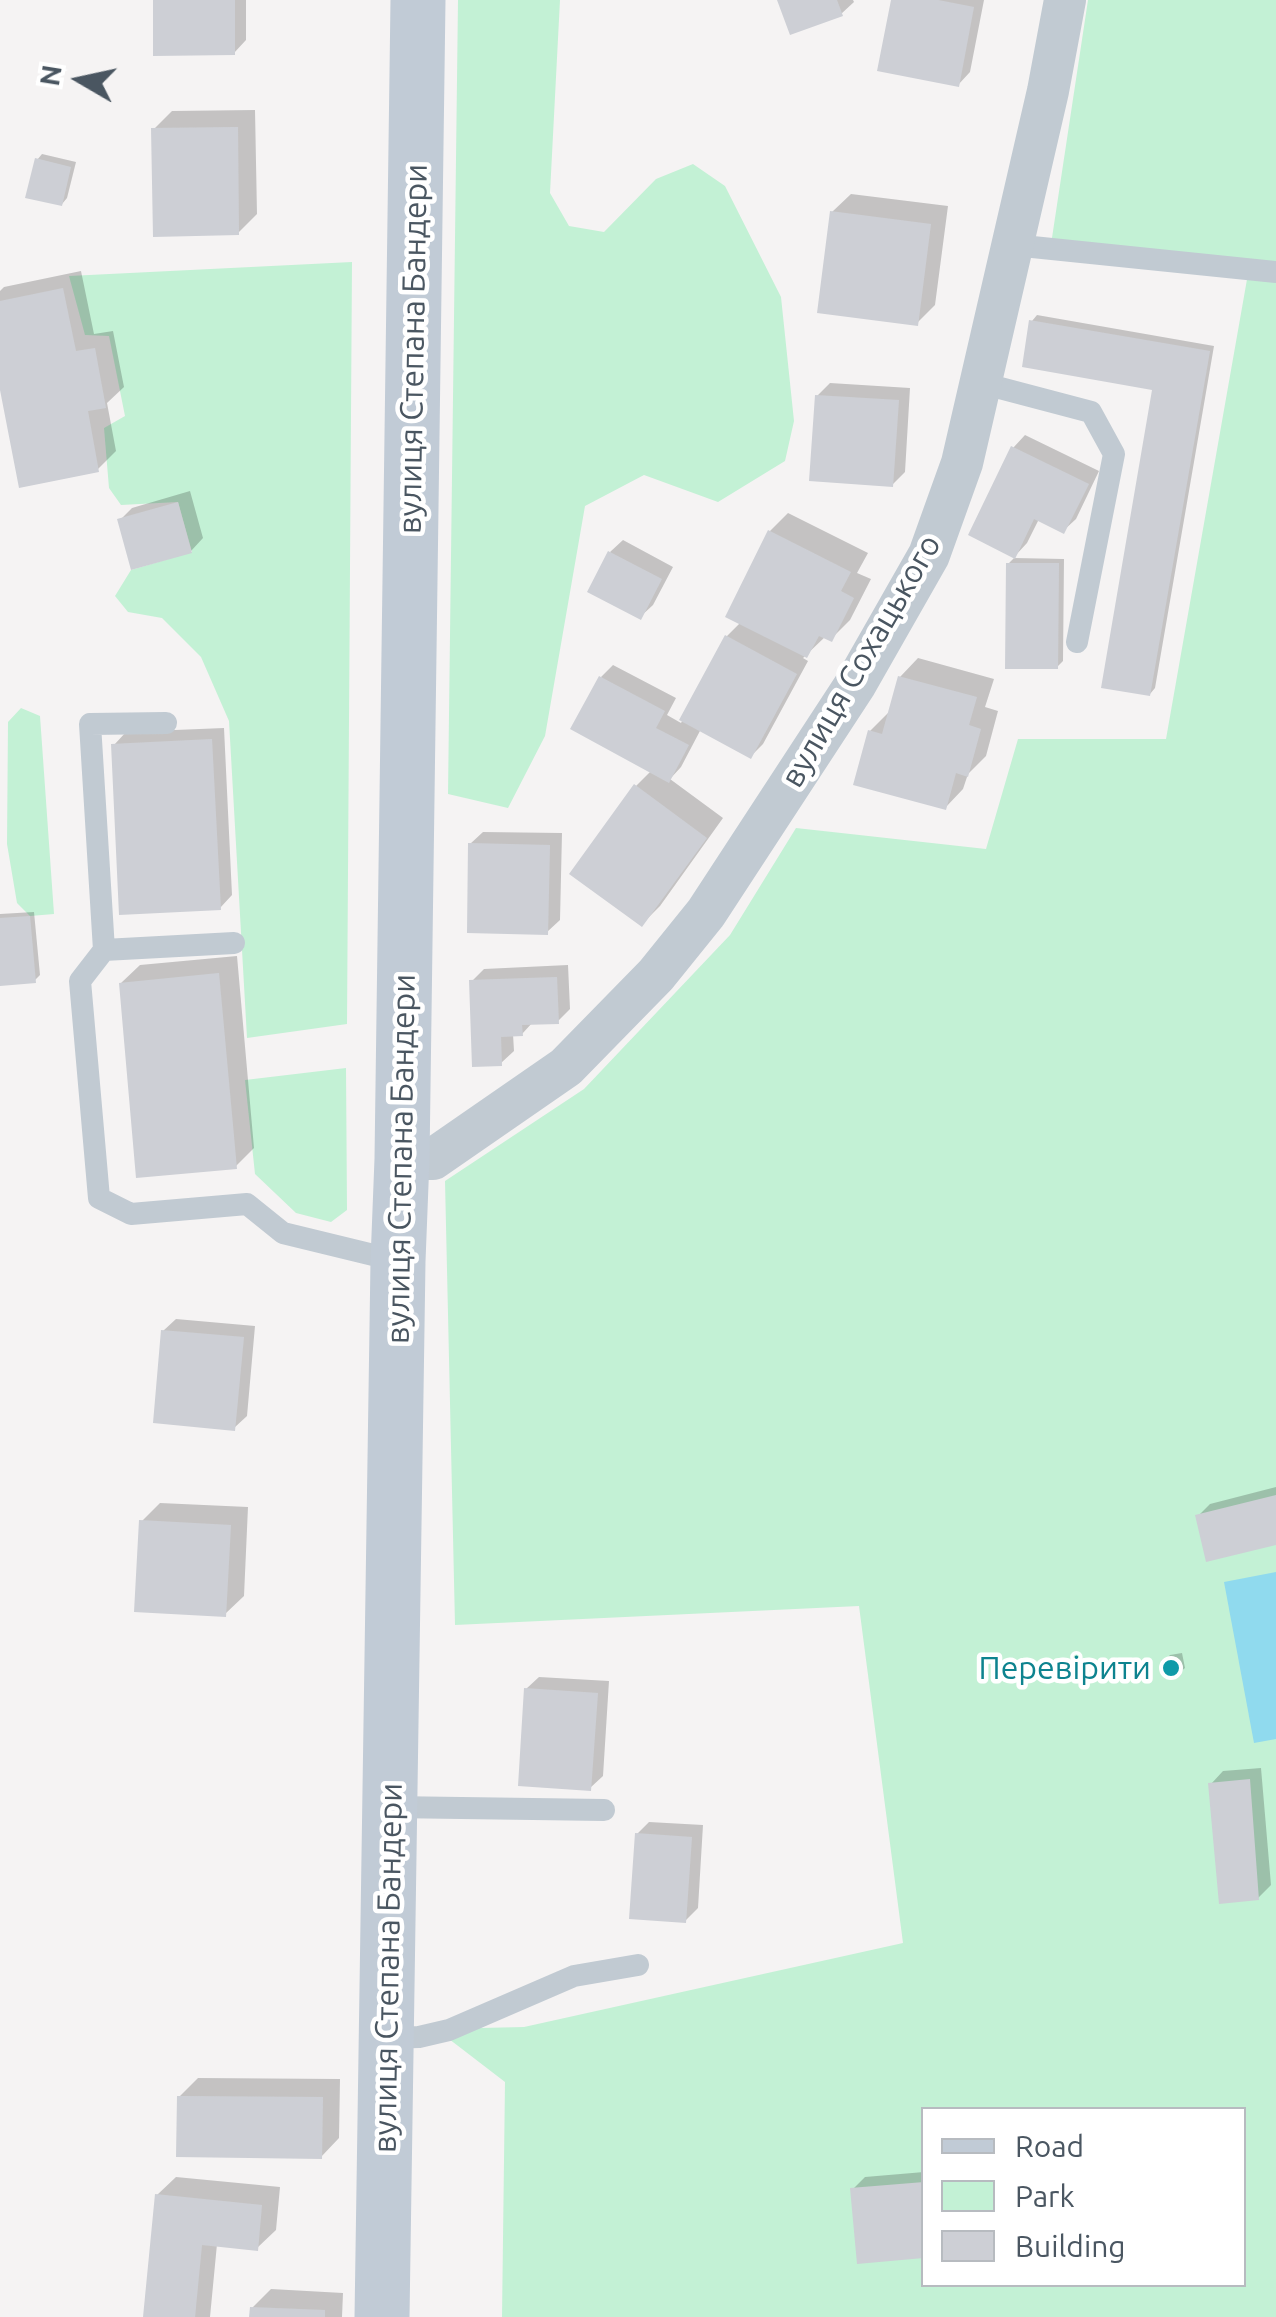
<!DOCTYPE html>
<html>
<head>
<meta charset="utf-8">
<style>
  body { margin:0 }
  #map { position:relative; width:1276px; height:2317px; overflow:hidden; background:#f5f3f3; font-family:Ubuntu,sans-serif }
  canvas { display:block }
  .legend { position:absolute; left:921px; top:2107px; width:325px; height:180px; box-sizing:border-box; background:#fff; border:2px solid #b7bbc0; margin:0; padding:12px 18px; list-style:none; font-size:30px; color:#4a5661 }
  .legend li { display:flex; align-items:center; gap:20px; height:50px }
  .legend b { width:50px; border:2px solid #b7bbc0 }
  .north { position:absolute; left:30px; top:30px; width:100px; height:100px; -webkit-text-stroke:8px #fff; paint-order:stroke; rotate:279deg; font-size:28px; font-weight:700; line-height:40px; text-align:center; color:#4a5661 }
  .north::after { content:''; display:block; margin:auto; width:35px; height:45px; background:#4a5661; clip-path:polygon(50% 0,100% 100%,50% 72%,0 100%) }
</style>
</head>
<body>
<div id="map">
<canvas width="1276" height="2317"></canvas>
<ul class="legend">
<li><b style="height:12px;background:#c1cbd6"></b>Road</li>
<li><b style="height:28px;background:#c3f1d5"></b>Park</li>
<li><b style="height:28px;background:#cdcfd5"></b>Building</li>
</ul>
<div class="north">N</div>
</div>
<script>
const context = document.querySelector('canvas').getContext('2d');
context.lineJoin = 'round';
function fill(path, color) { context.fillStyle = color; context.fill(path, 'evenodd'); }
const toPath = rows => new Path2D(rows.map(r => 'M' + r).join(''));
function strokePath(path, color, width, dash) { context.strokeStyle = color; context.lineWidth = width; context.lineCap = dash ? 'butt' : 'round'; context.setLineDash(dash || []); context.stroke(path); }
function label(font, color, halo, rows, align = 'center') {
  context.font = font + ' Ubuntu,sans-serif'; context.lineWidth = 9; context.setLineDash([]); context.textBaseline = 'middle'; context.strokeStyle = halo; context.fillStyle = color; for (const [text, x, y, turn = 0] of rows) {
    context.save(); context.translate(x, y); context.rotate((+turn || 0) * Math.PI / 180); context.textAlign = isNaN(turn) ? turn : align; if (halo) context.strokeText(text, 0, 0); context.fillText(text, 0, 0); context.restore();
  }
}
fill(toPath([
  [458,0,560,0,550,193,569,226,604,232,656,179,693,164,725,186,781,297,794,421,785,461,718,502,644,475,585,506,545,736,508,808,448,794],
  [1088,0,1276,0,1276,2317,502,2317,505,2082,436,2029,524,2027,903,1943,859,1606,455,1625,445,1181,584,1089,730,935,796,828,986,849,1018,739,1166,739,1249,268,1050,251],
  [924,2110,1244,2110,1244,2284,924,2284],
  [352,262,347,1024,247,1038,229,721,201,657,162,618,128,612,115,596,131,570,192,552,178,502,121,505,109,488,104,428,125,416,109,336,85,335,69,276],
  [21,708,40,716,54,914,30,916,17,903,7,844,8,722],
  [346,1068,347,1210,331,1222,296,1213,255,1174,245,1080]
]), '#c3f1d5');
fill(toPath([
  [1276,1572,1276,1739,1254,1743,1224,1582]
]), '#90daee');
fill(toPath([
  [155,0,246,0,246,40,234,53],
  [780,0,853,0,854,2,841,14],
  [893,0,984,0,970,72,958,85],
  [255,110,257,214,238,233,154,129,172,111],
  [42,154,76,162,67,198,62,204,37,160],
  [851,194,948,206,935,305,917,323,832,212],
  [81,271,94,334,113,331,124,387,107,403,116,451,98,469,0,377,0,291,4,287],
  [1037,315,1214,346,1155,688,1150,694,1155,387,1032,321],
  [830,383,910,388,905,472,893,484,817,396],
  [1025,435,1099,471,1076,519,1063,531,1039,519,1027,543,1015,556,1013,448],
  [190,491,203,538,191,551,120,520,132,508],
  [788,513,868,553,857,573,871,579,850,620,831,639,826,636,803,658,808,661,763,744,751,756,701,729,681,767,670,779,723,818,660,906,642,924,636,786,652,770,601,677,613,665,676,698,667,715,681,723,727,636,741,622,770,531],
  [623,540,673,567,653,605,640,617,610,552],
  [1014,558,1064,559,1063,661,1057,667,1008,564],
  [918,658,994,679,985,707,998,711,986,756,968,774,963,789,945,808,870,731,889,712,900,677],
  [224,728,232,895,220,908,114,745,126,732],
  [483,832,562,833,560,920,547,932,470,844],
  [34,912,40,975,34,981,0,984,0,914],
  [237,956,254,1148,236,1166,121,983,140,965],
  [568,965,570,1009,558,1021,533,1022,522,1034,513,1034,514,1051,501,1063,472,981,484,969],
  [176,1319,255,1326,247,1416,234,1428,163,1331],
  [1276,1487,1276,1542,1198,1516,1210,1504],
  [160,1503,248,1507,244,1596,225,1614,142,1521],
  [1182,1653,1185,1668,1179,1673,1164,1661,1170,1655],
  [539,1677,609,1681,603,1776,590,1788,526,1689],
  [1261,1768,1271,1885,1258,1898,1211,1784,1223,1771],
  [649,1822,703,1825,698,1908,685,1921,637,1834],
  [198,2078,340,2079,339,2138,321,2157,179,2097],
  [924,2172,924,2256,853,2189,865,2177],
  [176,2177,280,2187,276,2230,257,2248,217,2244,210,2317,145,2317,157,2195],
  [271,2289,343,2293,342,2317,252,2317,252,2308]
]), '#0003');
fill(toPath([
  [153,0,235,0,235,55,153,56],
  [777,0,837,0,843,16,790,35],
  [891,0,938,0,974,7,959,87,877,71],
  [238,127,239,235,153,237,151,128],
  [35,158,71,167,62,206,25,198],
  [830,211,931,224,918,326,817,313],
  [63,288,76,351,95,348,106,408,88,411,99,472,19,488,0,390,0,301],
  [1029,320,1210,351,1150,696,1101,688,1152,390,1022,367],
  [815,395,899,400,893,487,809,481],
  [1011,446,1089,484,1064,534,1034,519,1015,559,968,535],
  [178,502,192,553,131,570,117,519],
  [768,530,851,572,841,591,854,598,832,642,819,636,807,658,725,617],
  [608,551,662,579,641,620,587,592],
  [1006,563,1059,563,1058,669,1005,669],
  [725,635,797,674,751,759,679,720],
  [599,676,665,711,656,728,689,745,669,783,570,729],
  [898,676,977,697,969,725,981,729,968,777,956,773,946,810,853,785,868,730,882,734],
  [212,739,221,910,119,915,111,744],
  [634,784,707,838,642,927,569,874],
  [468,843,550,845,548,935,467,933],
  [30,916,36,983,0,986,0,918],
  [219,973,237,1169,136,1178,119,983],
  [557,977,559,1024,522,1025,523,1036,501,1037,502,1066,472,1067,469,980],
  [161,1330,244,1337,235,1431,153,1423],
  [1276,1495,1276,1545,1206,1562,1195,1515],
  [139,1520,231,1525,226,1617,134,1612],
  [1177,1657,1181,1676,1165,1679,1161,1660],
  [524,1688,598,1693,591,1791,518,1786],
  [1250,1779,1259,1900,1219,1904,1208,1783],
  [635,1833,692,1837,686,1923,629,1919],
  [177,2096,323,2097,322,2159,176,2157],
  [924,2182,924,2258,857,2264,850,2188],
  [155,2194,262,2205,258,2251,202,2245,195,2317,143,2317],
  [250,2307,325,2310,325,2317,249,2317]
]), '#cdcfd5');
strokePath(toPath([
  [1013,245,1276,272],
  [981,383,1091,412,1114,454,1077,642],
  [234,943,104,950,80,981,99,1198,131,1214,247,1204,283,1233,398,1261],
  [104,950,90,724,166,723],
  [390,1807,604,1810],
  [387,2038,419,2037,449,2030,574,1976,638,1965]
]), '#c1cad2', 22);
strokePath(toPath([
  [402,1159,433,1159,566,1067,656,975,706,913,855,685,929,555,962,463,1048,91,1065,0]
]), '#c1cad2', 42);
strokePath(toPath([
  [382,2317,398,1261,402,1159,418,0]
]), '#c1cbd6', 55);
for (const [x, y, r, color] of [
  [1171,1668,10,"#0f9aa8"]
]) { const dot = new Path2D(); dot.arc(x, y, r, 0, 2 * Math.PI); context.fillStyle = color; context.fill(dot); strokePath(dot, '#fff', 4); }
label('32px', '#4a5661', '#fff', [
  ["вулиця Степана Бандери",413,349,-89],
  ["вулиця Сохацького",861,661,-60],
  ["вулиця Степана Бандери",401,1159,-89],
  ["вулиця Степана Бандери",388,1968,-89]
]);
label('32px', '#0d838f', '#fff', [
  ["Перевірити",1151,1668]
], 'right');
</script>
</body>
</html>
